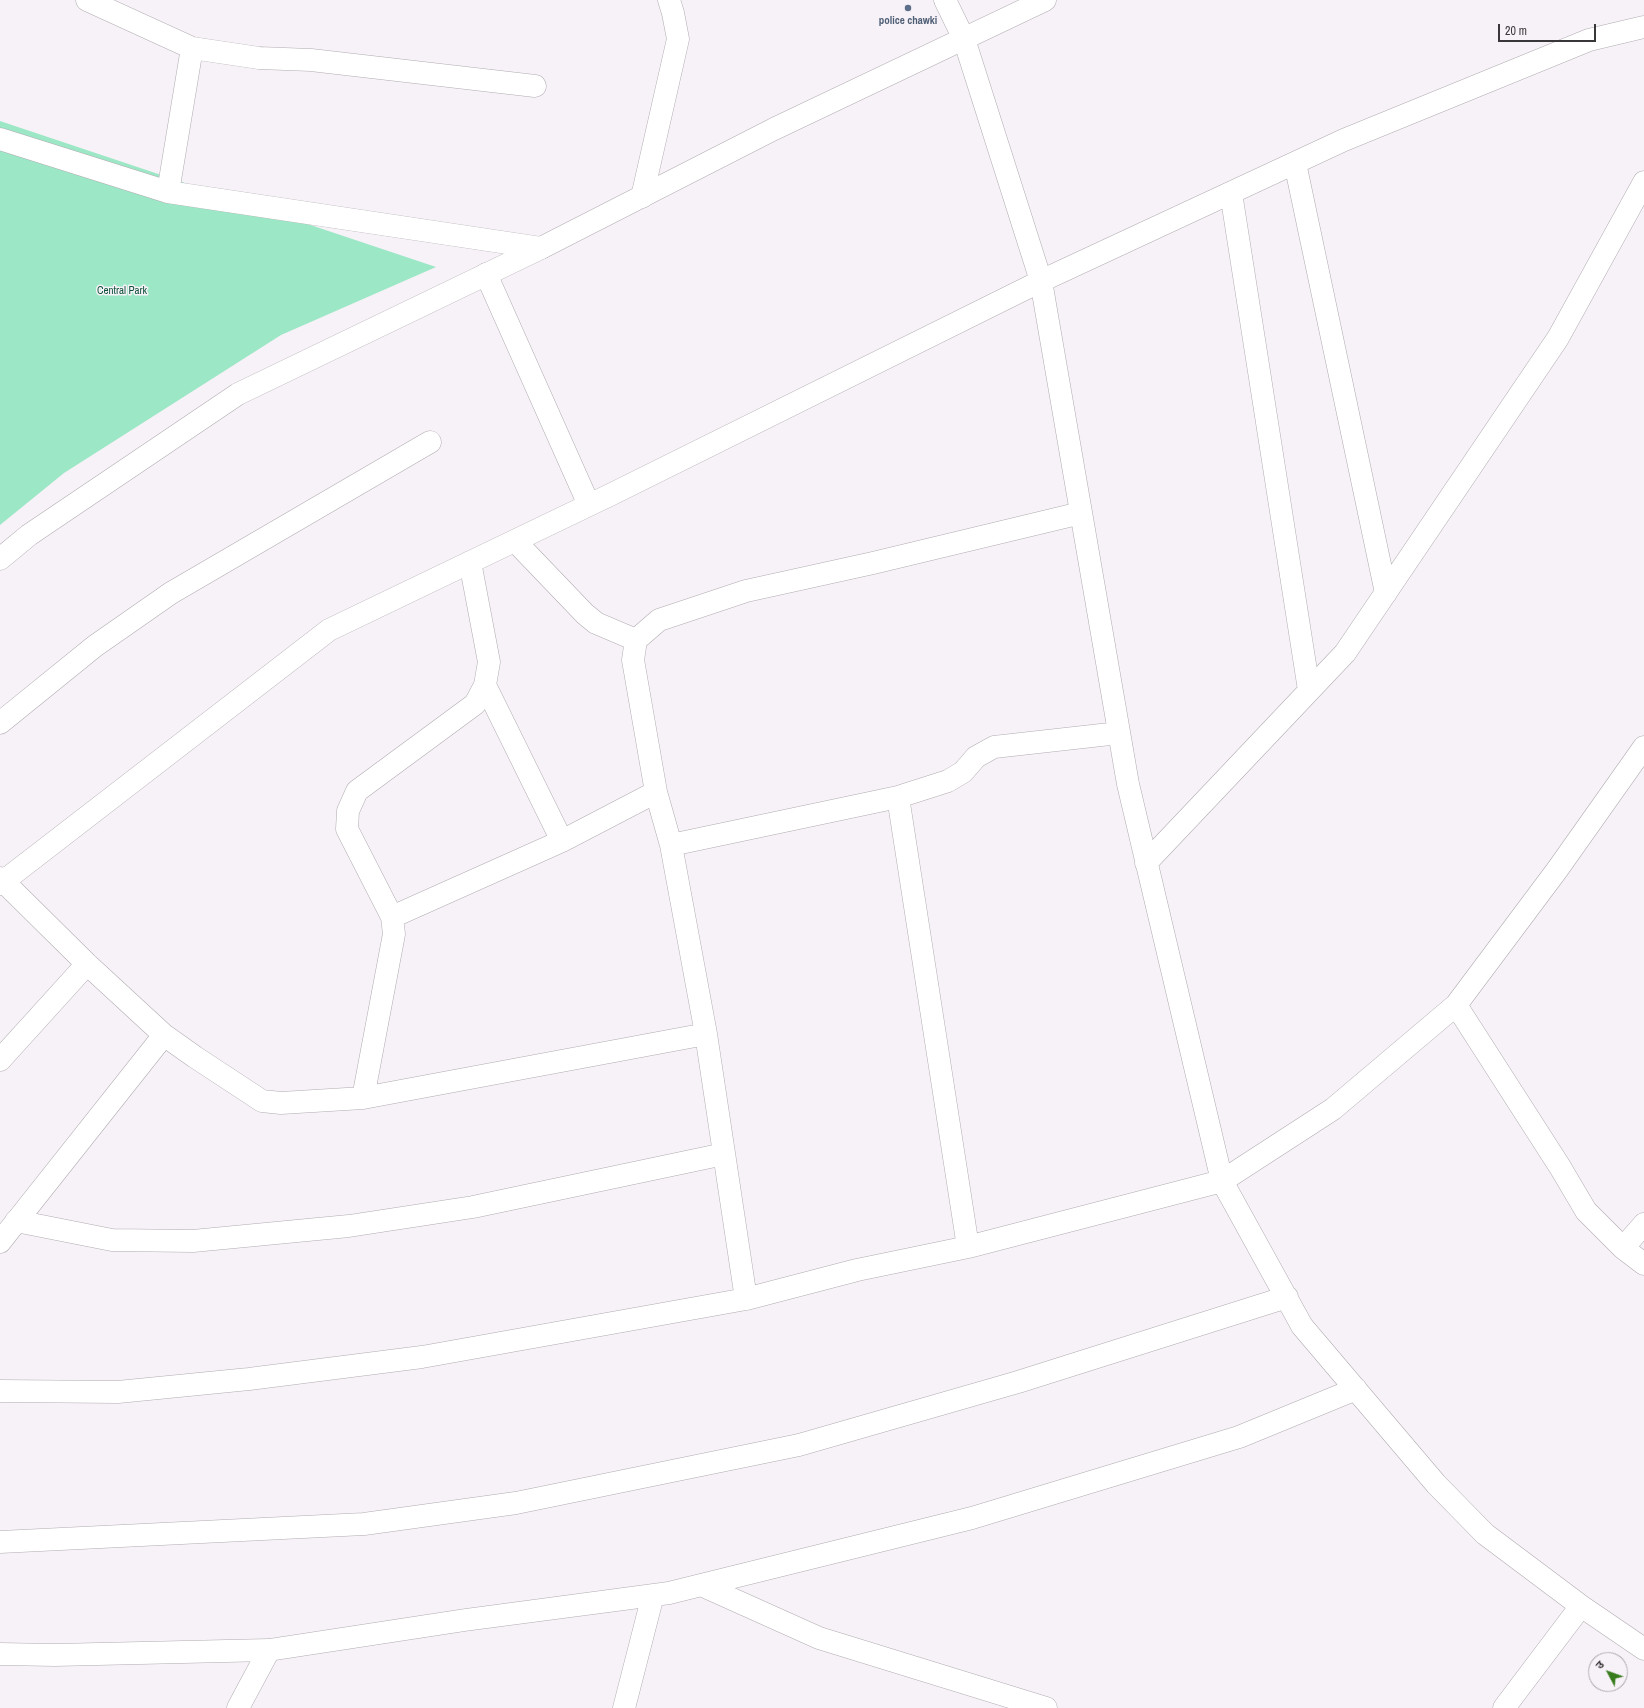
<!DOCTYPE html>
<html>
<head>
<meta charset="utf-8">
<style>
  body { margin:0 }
  #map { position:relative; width:1644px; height:1708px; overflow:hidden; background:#f7f2f7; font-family:"Archivo Narrow","Noto Sans Devanagari",sans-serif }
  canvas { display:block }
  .north { position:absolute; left:1588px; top:1652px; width:40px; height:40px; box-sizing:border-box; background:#f7f2f7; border:1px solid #aba7ab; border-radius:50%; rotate:311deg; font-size:11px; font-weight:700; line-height:16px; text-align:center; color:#393739 }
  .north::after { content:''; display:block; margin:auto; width:14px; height:18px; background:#387c1e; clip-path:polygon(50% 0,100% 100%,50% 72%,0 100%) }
  .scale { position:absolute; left:1498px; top:24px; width:98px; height:18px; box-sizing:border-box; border:2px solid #393739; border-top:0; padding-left:5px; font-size:12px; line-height:14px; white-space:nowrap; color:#393739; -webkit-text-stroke:3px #f7f2f7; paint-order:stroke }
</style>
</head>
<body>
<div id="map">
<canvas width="1644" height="1708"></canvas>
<div class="north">उ</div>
<div class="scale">20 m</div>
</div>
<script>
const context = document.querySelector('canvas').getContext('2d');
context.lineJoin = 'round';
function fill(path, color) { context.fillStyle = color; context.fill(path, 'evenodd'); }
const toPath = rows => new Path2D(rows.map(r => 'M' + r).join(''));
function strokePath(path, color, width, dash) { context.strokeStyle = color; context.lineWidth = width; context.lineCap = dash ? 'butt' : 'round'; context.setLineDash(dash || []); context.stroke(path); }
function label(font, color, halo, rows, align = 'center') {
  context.font = font + ' "Archivo Narrow",sans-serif'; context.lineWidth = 3; context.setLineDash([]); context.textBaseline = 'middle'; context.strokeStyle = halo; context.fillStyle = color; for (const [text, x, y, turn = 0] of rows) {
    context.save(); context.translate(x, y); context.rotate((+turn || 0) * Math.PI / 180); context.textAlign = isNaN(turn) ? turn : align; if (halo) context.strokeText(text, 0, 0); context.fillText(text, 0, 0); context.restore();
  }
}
fill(toPath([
  [0,121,436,267,281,335,64,473,0,525]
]), '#9ce7c6');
const street = toPath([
  [87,0,192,48],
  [945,0,964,39,1041,281,1128,784,1222,1181,1302,1326,1436,1484,1485,1534,1581,1606,1644,1649],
  [0,139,168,192,541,248],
  [1295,163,1386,593],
  [168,192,192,48,259,58,311,60,535,86],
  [1231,193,1309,690],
  [642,197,678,39,673,13,669,0],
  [486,274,589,505],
  [515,541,585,614,596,623,636,640],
  [485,685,562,841],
  [0,723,95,646,171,593,430,442],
  [898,797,968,1247],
  [671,845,656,792,633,660,636,640,659,620,746,591,873,563,1081,513],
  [1146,863,1345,653,1558,338,1644,182],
  [0,878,87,964,164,1035,195,1057,262,1101,281,1103,363,1098,706,1034],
  [0,884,329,630,612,494,1041,281,1344,140,1589,40,1644,27],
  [392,917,562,841,656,792],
  [1456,1005,1560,1167,1586,1211,1623,1248,1644,1264],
  [0,1060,87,964],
  [363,1098,394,934,392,917,347,829,348,811,357,791,475,704,485,685,489,662,470,562],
  [16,1221,112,1240,193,1241,349,1226,473,1207,724,1154],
  [0,1242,164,1035],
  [1623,1248,1644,1224],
  [746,1299,706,1034,671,845,898,797,948,781,963,772,976,757,994,747,1119,733],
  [0,1391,118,1392,249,1379,422,1357,746,1299,857,1270,968,1247,1222,1181,1333,1109,1456,1005,1557,870,1644,747],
  [0,1542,364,1524,516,1503,799,1445,1018,1382,1287,1297],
  [701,1585,819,1638,1046,1708],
  [0,1654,55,1655,269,1650,465,1620,669,1593,972,1518,1239,1437,1356,1389],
  [238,1708,269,1650],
  [624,1708,653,1595],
  [1504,1708,1581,1606]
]);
const secondary = toPath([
  [0,559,29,535,238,394,541,248,774,129,1045,0]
]);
strokePath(street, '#b1acb1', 23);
strokePath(secondary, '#b1acb1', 23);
strokePath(street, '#fff', 22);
strokePath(secondary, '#fff', 22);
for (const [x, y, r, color] of [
  [908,8,4,"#5c6f8a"]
]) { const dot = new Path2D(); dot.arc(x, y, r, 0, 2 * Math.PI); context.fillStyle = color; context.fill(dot); strokePath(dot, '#f7f2f7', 1.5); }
label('bold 11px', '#4e5e75', '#f7f2f7', [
  ["police chawki",908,21]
]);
label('11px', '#0e523b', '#f7f2f7', [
  ["Central Park",122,291]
]);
</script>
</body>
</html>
